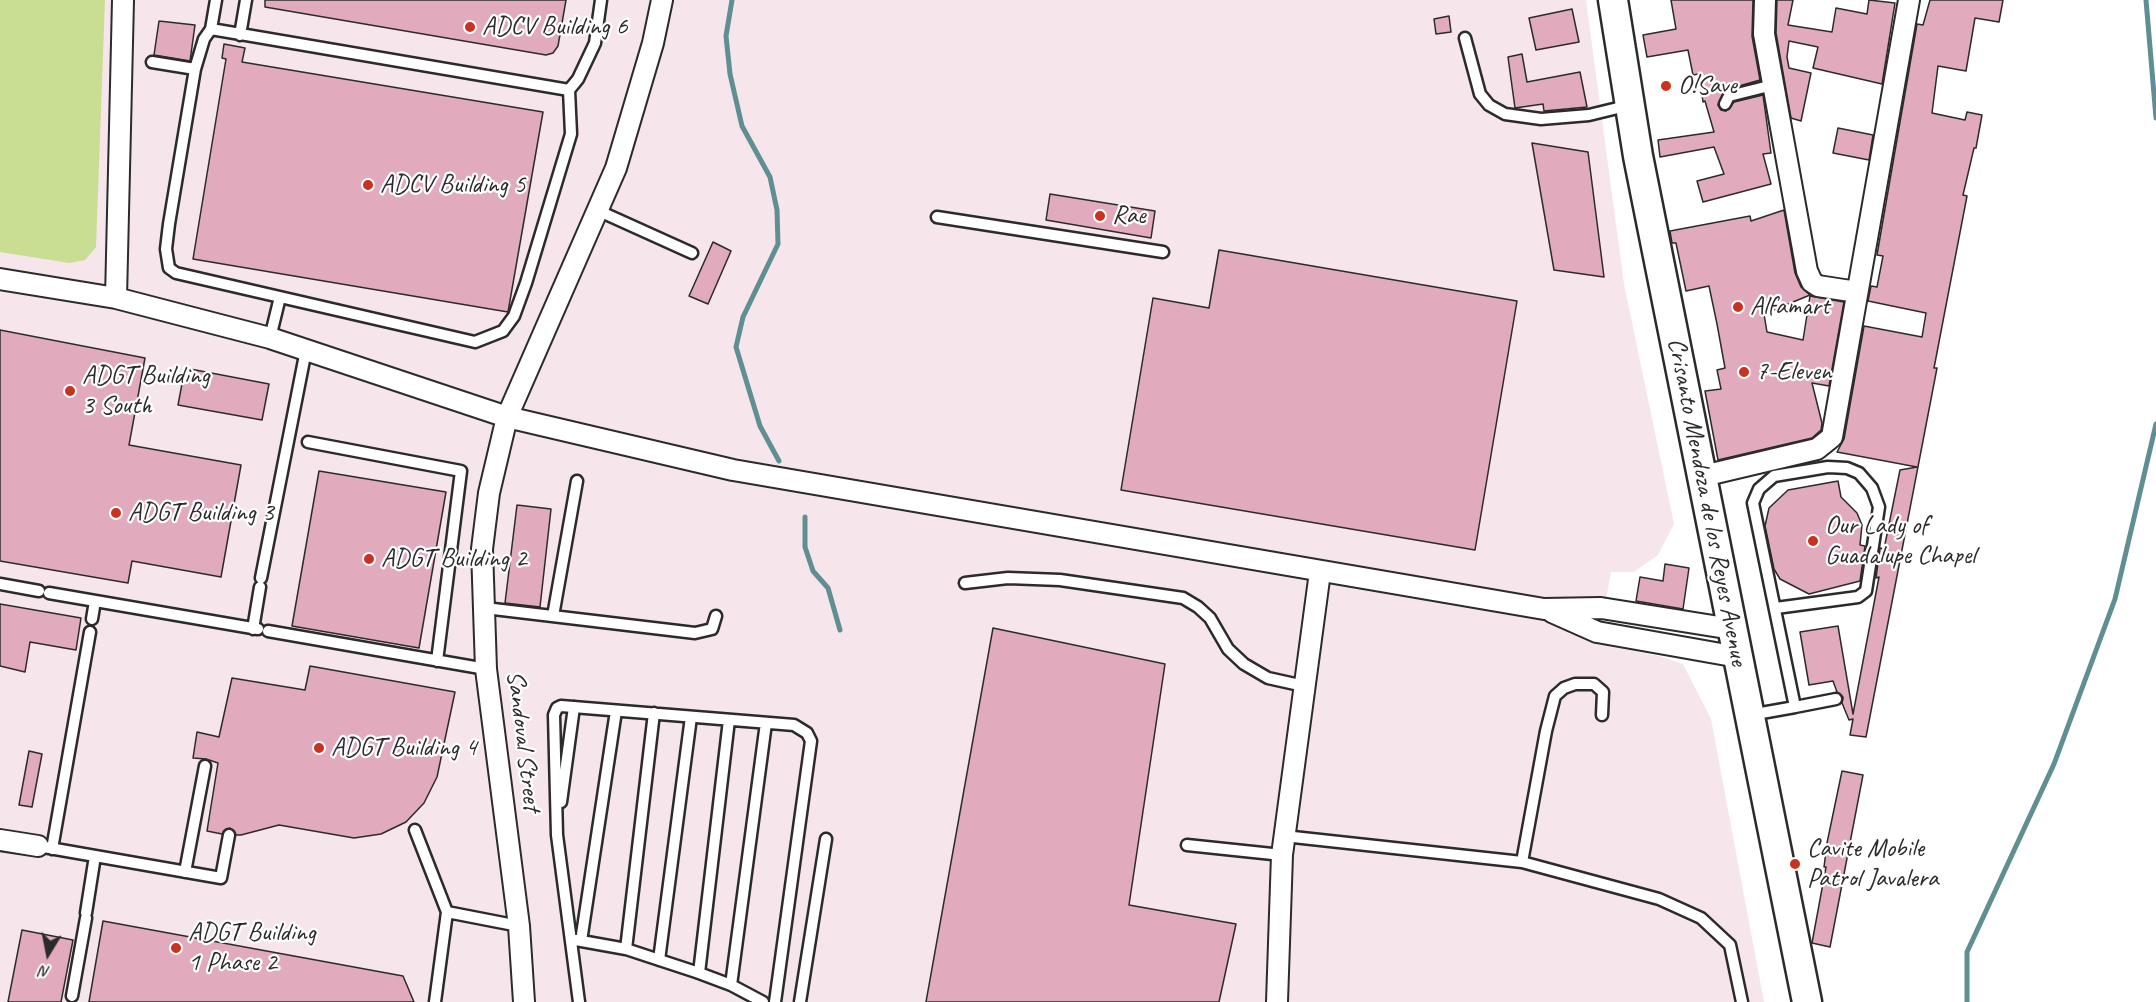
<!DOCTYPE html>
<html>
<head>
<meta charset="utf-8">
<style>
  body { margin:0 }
  #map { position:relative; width:2156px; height:1002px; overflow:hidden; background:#fff; font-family:Caveat,sans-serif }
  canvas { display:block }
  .north { position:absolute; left:18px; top:924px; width:60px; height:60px; -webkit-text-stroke:4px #fff; paint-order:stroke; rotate:190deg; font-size:16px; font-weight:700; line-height:24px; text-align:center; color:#2b2b2b }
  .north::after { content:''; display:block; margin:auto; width:21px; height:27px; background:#2b2b2b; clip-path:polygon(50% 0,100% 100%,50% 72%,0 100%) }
</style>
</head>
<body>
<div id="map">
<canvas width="2156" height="1002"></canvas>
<div class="north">N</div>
</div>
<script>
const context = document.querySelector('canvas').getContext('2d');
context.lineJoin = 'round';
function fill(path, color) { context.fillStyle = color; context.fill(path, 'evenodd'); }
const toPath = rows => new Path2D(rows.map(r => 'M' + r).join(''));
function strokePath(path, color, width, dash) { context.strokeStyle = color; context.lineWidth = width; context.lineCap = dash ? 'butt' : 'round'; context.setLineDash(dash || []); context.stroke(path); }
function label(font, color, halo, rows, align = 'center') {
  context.font = font + ' Caveat,sans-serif'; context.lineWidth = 4.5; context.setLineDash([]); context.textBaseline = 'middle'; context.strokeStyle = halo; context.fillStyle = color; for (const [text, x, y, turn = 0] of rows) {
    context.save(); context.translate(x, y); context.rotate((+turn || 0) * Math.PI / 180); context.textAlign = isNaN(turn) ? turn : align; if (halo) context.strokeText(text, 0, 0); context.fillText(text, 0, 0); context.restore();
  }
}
fill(toPath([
  [0,0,1586,0,1624,284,1674,524,1658,555,1634,572,1611,572,1598,644,1659,656,1683,664,1711,719,1764,1002,0,1002]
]), '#f6e6eb');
fill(toPath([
  [0,0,105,0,96,247,85,260,69,263,0,252]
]), '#cade93');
strokePath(toPath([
  [732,0,726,36,730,74,742,126,770,177,777,210,778,244,743,317,736,347,760,426,779,461],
  [2146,0,2156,118],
  [805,517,805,547,813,571,828,588,840,630],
  [1967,1002,1967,952,2054,764,2115,599,2156,424]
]), '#5f8f93', 5);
const building = toPath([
  [265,0,566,0,558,46,553,53,546,55,265,7,265,0],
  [1671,0,1753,0,1752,36,1760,80,1725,90,1718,105,1721,110,1726,111,1734,102,1763,95,1771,153,1763,154,1771,184,1703,202,1697,181,1724,174,1714,147,1660,157,1658,140,1714,132,1705,101,1703,102,1699,74,1693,75,1688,50,1647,57,1643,35,1676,29,1671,0],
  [1777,0,1793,0,1788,25,1832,32,1836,8,1867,14,1869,0,1895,3,1882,84,1813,68,1818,47,1789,41,1787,57,1789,68,1811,73,1801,121,1791,118,1776,33,1777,0],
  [1930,0,2003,0,1999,22,1975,18,1966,71,1938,66,1932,113,1965,120,1967,112,1982,115,1976,148,1974,148,1963,195,1967,196,1934,368,1937,368,1866,737,1850,735,1853,719,1849,720,1842,703,1843,697,1837,692,1833,681,1809,685,1800,632,1838,626,1853,714,1879,577,1876,578,1880,548,1884,549,1900,470,1917,467,1837,452,1844,439,1864,326,1922,337,1926,313,1868,301,1871,286,1877,287,1883,256,1877,255,1917,24,1923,25,1930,0],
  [1572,9,1579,42,1536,50,1529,18,1572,9],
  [1449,16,1451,32,1436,34,1434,19,1449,16],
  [159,21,195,25,190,61,154,55,159,21],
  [224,44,245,48,242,62,543,112,508,312,193,259,226,59,222,58,224,44],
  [1522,54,1527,82,1580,72,1587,107,1544,111,1543,104,1515,108,1508,57,1522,54],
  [1838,128,1873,135,1869,160,1833,153,1838,128],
  [1532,143,1588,152,1604,277,1554,270,1532,143],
  [1050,194,1155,211,1151,238,1046,220,1050,194],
  [1784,210,1795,273,1801,287,1810,295,1764,314,1767,332,1803,340,1810,296,1844,302,1829,386,1812,383,1822,423,1821,430,1812,438,1718,460,1705,391,1721,389,1717,370,1725,368,1717,324,1709,286,1686,291,1676,243,1672,243,1670,231,1750,216,1751,221,1784,210],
  [713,242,731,251,708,304,689,296,713,242],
  [1219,250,1517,301,1475,550,1121,490,1153,298,1209,308,1219,250],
  [0,330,145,358,129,445,241,465,221,577,132,561,128,583,0,561,0,330],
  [185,368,269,384,262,420,178,405,185,368],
  [319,471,446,492,419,648,292,626,319,471],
  [1838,481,1841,497,1857,513,1862,525,1860,545,1865,546,1860,581,1809,594,1780,579,1774,569,1765,526,1769,508,1788,490,1838,481],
  [517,505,551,509,540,607,505,603,517,505],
  [1665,564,1689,568,1683,609,1636,601,1640,577,1663,581,1665,564],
  [0,604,81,618,76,650,30,642,25,672,0,666,0,604],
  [993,628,1165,664,1129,905,1236,924,1219,1002,926,1002,993,628],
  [310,666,455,692,437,777,424,803,406,822,381,834,354,838,279,825,241,835,236,835,230,828,222,834,207,831,218,763,206,759,193,758,197,732,219,737,232,678,305,690,310,666],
  [29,751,42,754,32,807,19,805,29,751],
  [1842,771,1863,775,1830,947,1812,943,1826,867,1824,867,1827,843,1842,771],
  [103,921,403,976,414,1002,89,1002,103,921],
  [22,930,73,940,61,1002,8,1002,22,930]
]);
fill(building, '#e2aabd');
strokePath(building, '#2b2b2b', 1.5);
const service = toPath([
  [216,0,211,29,204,39,195,69,169,224,166,249,169,268,176,273,475,342,503,331,514,316,526,283,571,134,569,90,578,79,595,43,601,0],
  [211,29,569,90],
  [240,35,246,0],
  [1465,38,1480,94,1489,105,1505,114,1541,119,1589,115,1630,105],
  [152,62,195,69],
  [1725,104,1729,96,1773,85],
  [599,211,692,253],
  [937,217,1163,252],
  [270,338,280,297],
  [308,442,461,471,437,661],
  [261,578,306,350],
  [965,583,1008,578,1060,580,1183,598,1198,607,1210,618,1228,649,1244,664,1268,678,1304,686],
  [0,584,39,591],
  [49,593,258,629],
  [485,608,695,633,712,629,716,616],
  [553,616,577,481],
  [92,619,95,601],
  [253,629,260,587],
  [268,631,486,669],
  [1795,707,1836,699],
  [1750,715,1795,707,1753,503,1759,489,1774,476,1828,467,1847,468,1859,473,1872,488,1879,507,1866,591,1858,597,1776,608],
  [561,802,574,707],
  [415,830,447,912,435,1002],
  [1284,836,1522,862,1659,899,1701,918,1730,945,1742,1002],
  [1187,845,1282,855],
  [38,846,221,878,229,835],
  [52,849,90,632],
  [1522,862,1546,731,1555,696,1564,688,1575,684,1594,684,1603,692,1602,715],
  [185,872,205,766],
  [447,912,519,926],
  [86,913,95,856],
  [576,940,626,949,699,973,731,985,763,1002],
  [581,941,616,711],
  [626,949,654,713],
  [659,960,691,717],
  [699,973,729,720],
  [731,985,766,723],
  [72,996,86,918],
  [579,1002,557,835,554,715,557,708,561,706,794,725,807,733,811,741,775,1002],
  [800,1002,826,839]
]);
const minor = toPath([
  [1765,0,1764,34,1807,271,1812,282,1818,286,1857,292],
  [0,279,116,298,270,338,507,417,733,470,1544,609,1601,608,1732,629],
  [116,298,123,0],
  [1703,476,1817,449,1832,437,1909,0],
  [1552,612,1597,632,1738,657],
  [0,840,38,846],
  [524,1002,519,926,486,669,482,549,489,493,507,417,616,168,653,43,662,0],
  [1277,1002,1282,855,1320,572]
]);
const secondary = toPath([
  [1613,0,1638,156,1807,1002]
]);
strokePath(service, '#2b2b2b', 15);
strokePath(minor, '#2b2b2b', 24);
strokePath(secondary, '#2b2b2b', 33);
strokePath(service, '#fff', 10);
strokePath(minor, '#fff', 20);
strokePath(secondary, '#fff', 28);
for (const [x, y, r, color] of [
  [470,27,6,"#c8321e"],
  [1666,86,6,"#c8321e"],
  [368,185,6,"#c8321e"],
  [1100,216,6,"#c8321e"],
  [1738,307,6,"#c8321e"],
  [1744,372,6,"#c8321e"],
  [70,391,6,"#c8321e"],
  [116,513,6,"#c8321e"],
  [1813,541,6,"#c8321e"],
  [369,559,6,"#c8321e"],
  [319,748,6,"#c8321e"],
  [1795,864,6,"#c8321e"],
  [176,948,6,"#c8321e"]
]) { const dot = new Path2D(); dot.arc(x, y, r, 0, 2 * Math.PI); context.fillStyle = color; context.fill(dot); strokePath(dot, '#fff', 2); }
label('26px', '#2b2b2b', '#fff', [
  ["ADCV Building 6",482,27],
  ["O!Save",1678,86],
  ["ADCV Building 5",380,185],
  ["Rae",1112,216],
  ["Alfamart",1750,307],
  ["7-Eleven",1756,372],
  ["ADGT Building",82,376],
  ["3 South",82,406],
  ["ADGT Building 3",128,513],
  ["Our Lady of",1825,526],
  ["Guadalupe Chapel",1825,556],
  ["ADGT Building 2",381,559],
  ["ADGT Building 4",331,748],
  ["Cavite Mobile",1807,849],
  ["Patrol Javalera",1807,879],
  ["ADGT Building",188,933],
  ["1 Phase 2",188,963]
], 'left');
label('26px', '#2b2b2b', '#fff', [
  ["Crisanto Mendoza de los Reyes Avenue",1707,502,79],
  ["Sandoval Street",523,741,83]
]);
</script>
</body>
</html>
